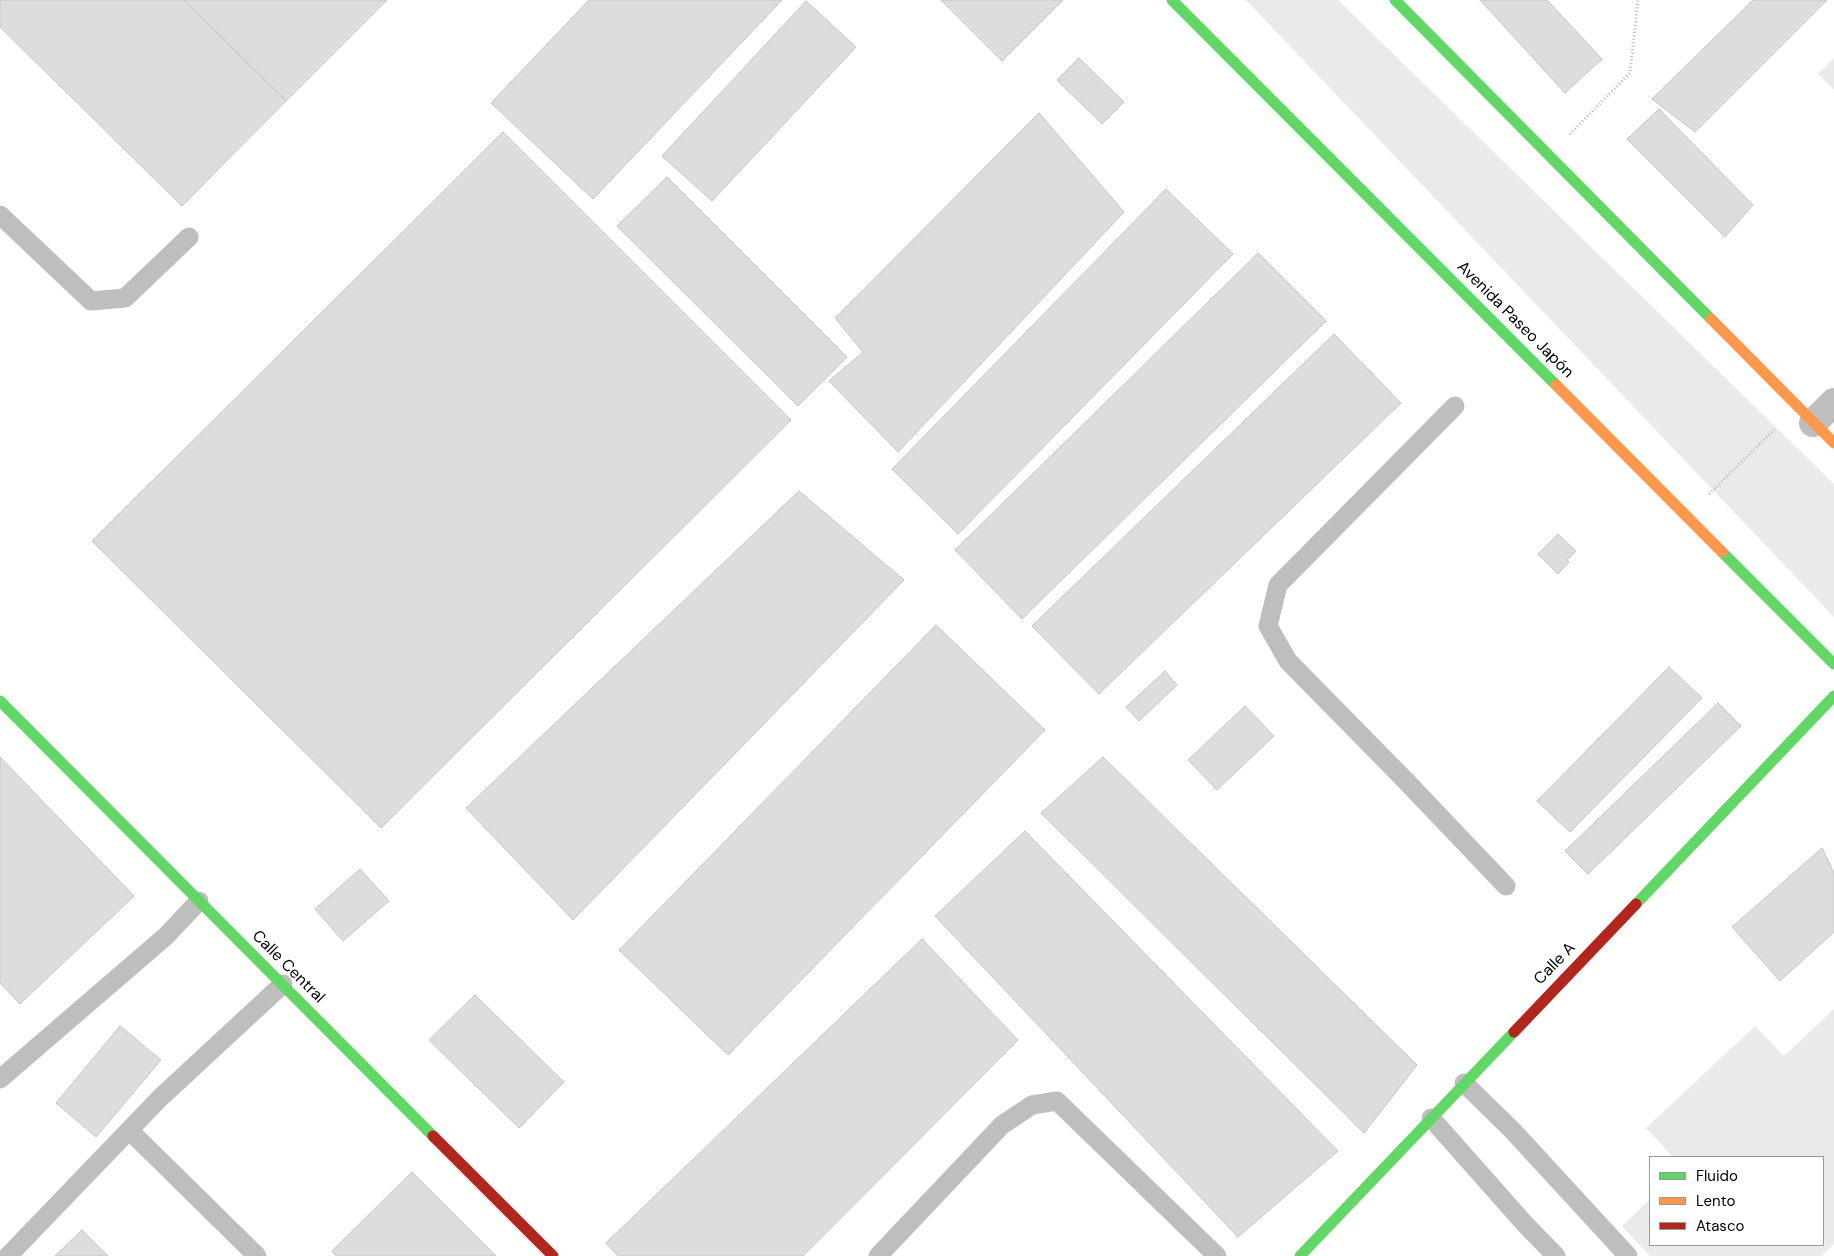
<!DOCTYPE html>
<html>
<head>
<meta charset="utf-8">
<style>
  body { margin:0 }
  #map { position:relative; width:1834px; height:1256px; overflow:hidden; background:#fff; font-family:"DM Sans",sans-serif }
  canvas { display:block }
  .legend { position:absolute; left:1649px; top:1156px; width:175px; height:90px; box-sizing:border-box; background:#fff; border:1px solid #999; margin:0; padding:6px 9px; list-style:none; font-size:15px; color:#000 }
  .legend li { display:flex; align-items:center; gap:10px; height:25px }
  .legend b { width:25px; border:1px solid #999 }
</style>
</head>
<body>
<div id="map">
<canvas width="1834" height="1256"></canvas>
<ul class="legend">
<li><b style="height:6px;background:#63d668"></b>Fluido</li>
<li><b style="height:6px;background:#ff974d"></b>Lento</li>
<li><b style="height:6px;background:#b3261e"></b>Atasco</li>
</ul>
</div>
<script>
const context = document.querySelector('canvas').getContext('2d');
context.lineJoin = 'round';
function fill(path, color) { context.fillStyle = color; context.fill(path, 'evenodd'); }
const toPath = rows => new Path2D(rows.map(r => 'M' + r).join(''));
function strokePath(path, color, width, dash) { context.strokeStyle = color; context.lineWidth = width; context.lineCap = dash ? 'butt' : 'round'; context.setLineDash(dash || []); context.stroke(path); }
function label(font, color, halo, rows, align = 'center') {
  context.font = font + ' "DM Sans",sans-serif'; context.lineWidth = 4; context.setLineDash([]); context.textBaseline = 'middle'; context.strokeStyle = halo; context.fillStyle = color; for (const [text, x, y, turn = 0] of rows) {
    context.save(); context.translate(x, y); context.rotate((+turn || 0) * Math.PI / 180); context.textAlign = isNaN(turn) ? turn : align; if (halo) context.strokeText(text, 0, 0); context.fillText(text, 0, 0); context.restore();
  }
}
fill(toPath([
  [1246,0,1338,0,1834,484,1834,617],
  [1834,58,1834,90,1818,74],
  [1834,1009,1834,1244,1821,1256,1650,1256,1622,1226,1650,1199,1650,1245,1823,1245,1823,1157,1673,1157,1646,1128,1755,1026,1784,1056]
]), '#eaeaea');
const building = toPath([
  [0,0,184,0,286,101,182,206,0,27,0,0],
  [184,0,387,0,286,101,184,0],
  [589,0,782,0,593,199,491,103,589,0],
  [941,0,1063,0,1002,61,941,0],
  [1480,0,1547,0,1602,59,1565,93,1480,0],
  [1753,0,1827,0,1695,132,1652,99,1753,0],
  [806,1,856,47,712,201,662,156,806,1],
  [1079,58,1124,102,1102,124,1057,80,1079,58],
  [1659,109,1753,205,1725,237,1627,139,1659,109],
  [1039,113,1124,212,898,452,829,381,863,352,835,318,1039,113],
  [503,132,791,420,381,828,92,541,503,132],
  [667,177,847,357,798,406,617,226,667,177],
  [1166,189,1233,254,958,534,892,469,1166,189],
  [1258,253,1326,321,1022,619,955,550,1258,253],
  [1334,334,1401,403,1099,694,1032,626,1334,334],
  [799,491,904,580,573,920,466,808,799,491],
  [1558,534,1576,551,1567,560,1569,562,1558,574,1538,554,1558,534],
  [936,625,1045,730,728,1055,619,950,936,625],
  [1669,667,1702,698,1570,832,1537,801,1669,667],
  [1165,671,1177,685,1139,721,1126,707,1165,671],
  [1718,703,1741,726,1588,874,1565,851,1718,703],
  [1245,706,1274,736,1217,790,1188,760,1245,706],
  [0,757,134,896,20,1004,0,983,0,757],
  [1103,757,1417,1065,1364,1133,1041,813,1103,757],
  [1025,831,1338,1151,1238,1237,935,916,1025,831],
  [1822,848,1834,873,1834,932,1780,981,1732,927,1822,848],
  [360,869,389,901,343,941,315,909,360,869],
  [922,939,1018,1040,803,1256,618,1256,606,1243,922,939],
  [475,995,564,1082,519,1128,429,1040,475,995],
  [120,1026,161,1060,96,1137,56,1103,120,1026],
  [412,1172,496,1256,336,1256,332,1251,412,1172],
  [82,1230,108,1256,55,1256,82,1230]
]);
fill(building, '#ddd');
strokePath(building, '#c5c5c5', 1);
strokePath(toPath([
  [1570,134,1630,73,1638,0],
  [1709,494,1775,429]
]), '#b8b8b8', 3, [1, 2.5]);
strokePath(toPath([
  [0,215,91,301,125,298,189,237],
  [1455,406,1278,585,1268,626,1288,661,1404,779,1506,886],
  [0,1079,166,936,199,901],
  [1464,1083,1513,1131,1628,1256],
  [1431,1118,1524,1223,1556,1256],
  [129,1130,257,1256],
  [8,1256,160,1098,283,984],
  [878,1256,1002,1125,1032,1105,1057,1101,1217,1256]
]), '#bebebe', 19);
strokePath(toPath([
  [1813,423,1834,402]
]), '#bebebe', 28);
strokePath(toPath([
  [1172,0,1556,385],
  [1395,0,1711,319],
  [1722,552,1834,664],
  [0,701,433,1136],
  [1636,904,1834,696],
  [1300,1256,1514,1032]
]), '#63d668', 11);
strokePath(toPath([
  [1711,319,1834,443],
  [1556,385,1722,552]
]), '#ff974d', 11);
strokePath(toPath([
  [1514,1032,1636,904],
  [433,1136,553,1256]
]), '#b3261e', 11);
label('16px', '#000', '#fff', [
  ["Avenida Paseo Japón",1515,320,45],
  ["Calle A",1555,964,-46],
  ["Calle Central",288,967,45]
]);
</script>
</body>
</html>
